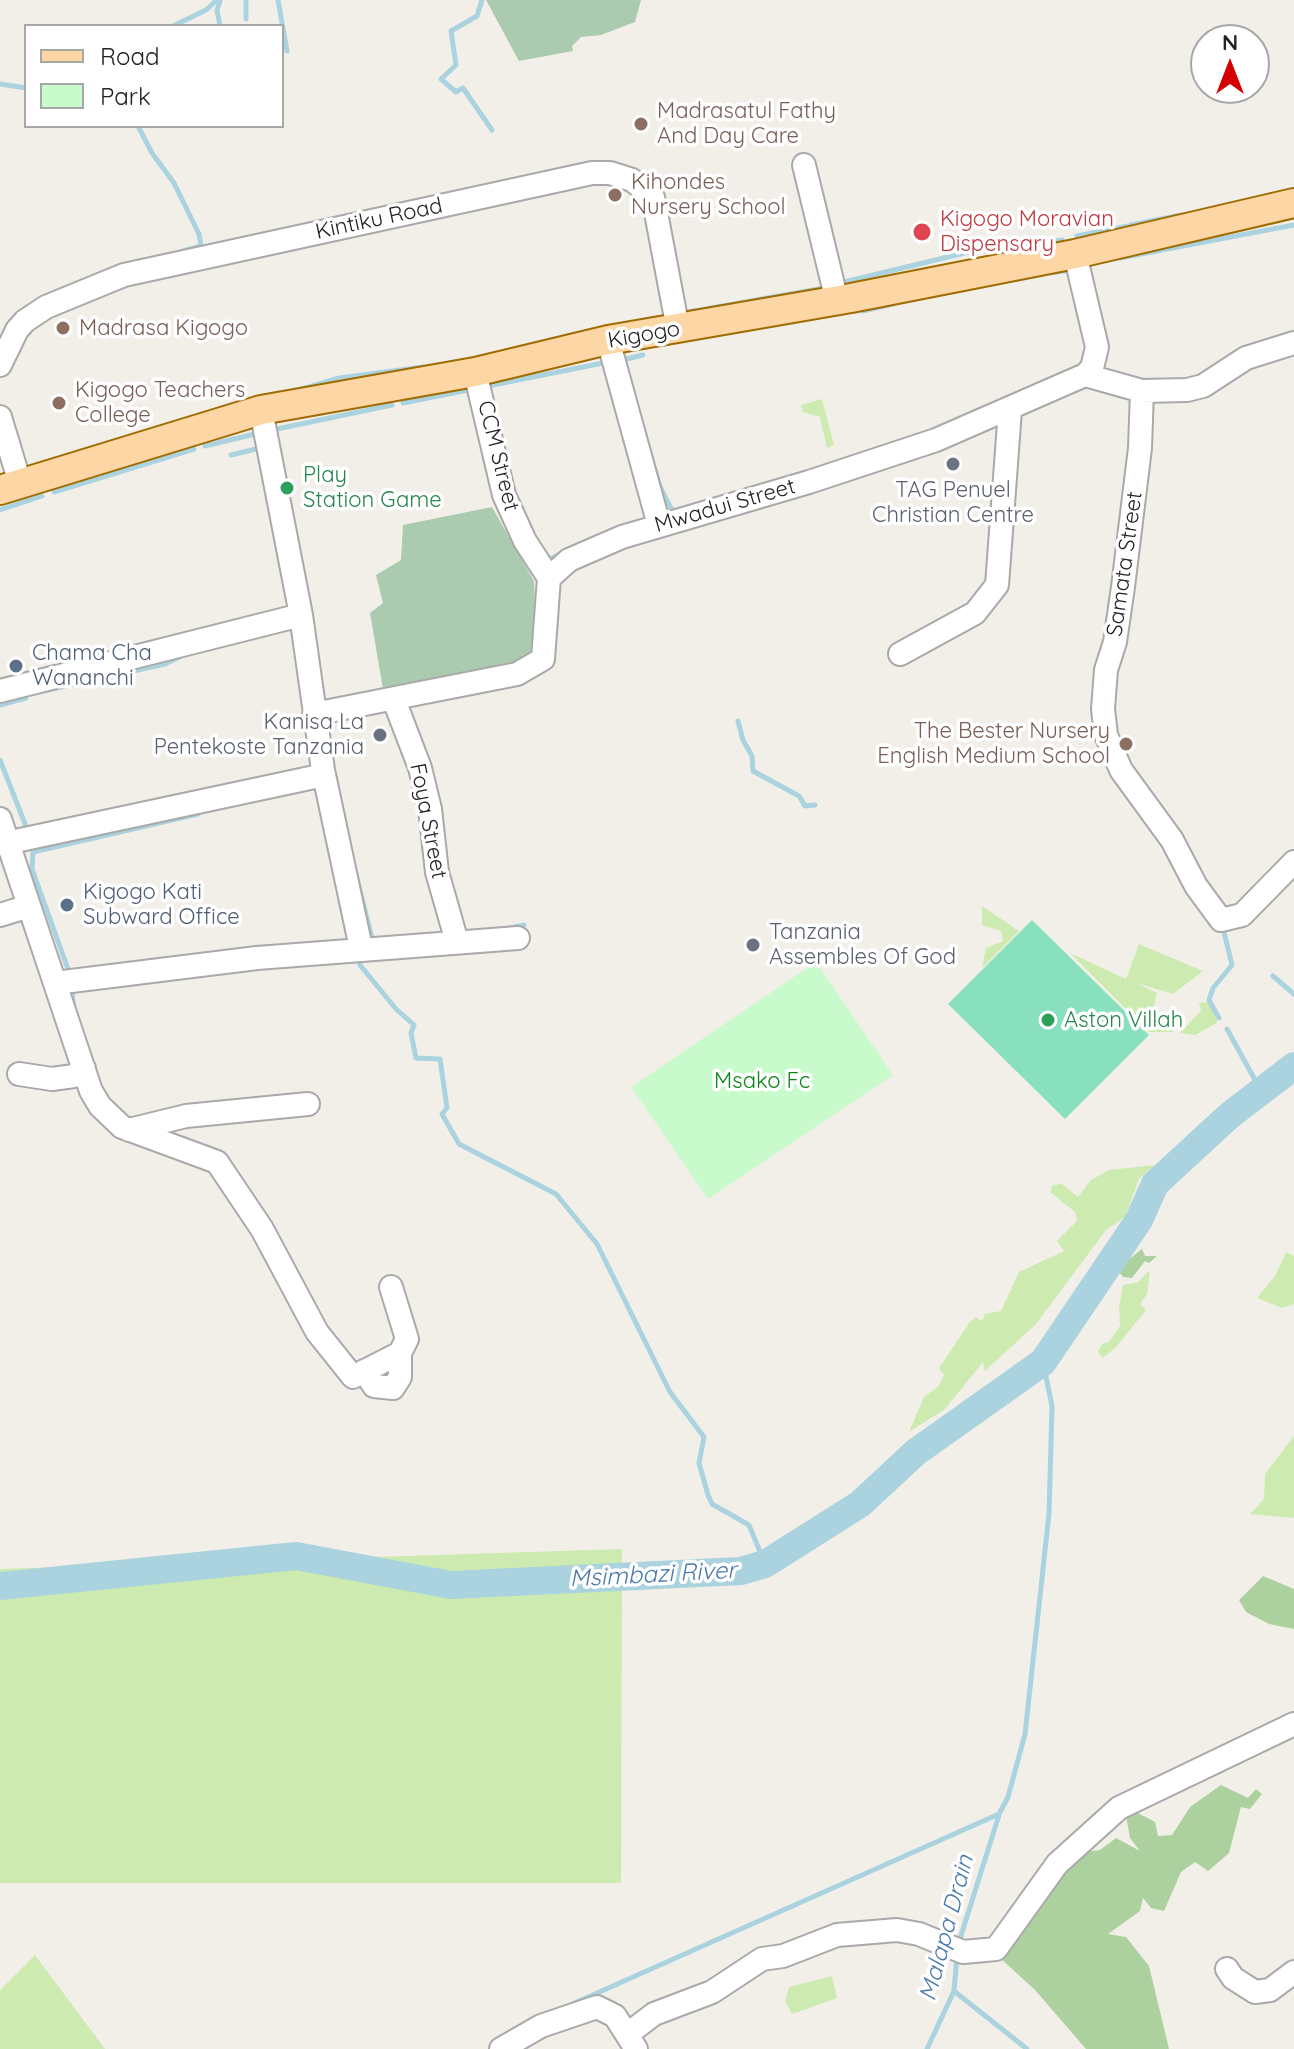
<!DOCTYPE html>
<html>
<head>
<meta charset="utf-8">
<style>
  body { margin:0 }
  #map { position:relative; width:1294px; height:2049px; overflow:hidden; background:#f2efe9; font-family:Quicksand,sans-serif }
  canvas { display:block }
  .legend { position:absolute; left:24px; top:24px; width:260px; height:104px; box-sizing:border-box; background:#fff; border:2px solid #a7a7a7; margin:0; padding:10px 14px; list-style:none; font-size:24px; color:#222 }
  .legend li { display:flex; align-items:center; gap:16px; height:40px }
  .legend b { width:40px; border:2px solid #a7a7a7 }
  .north { position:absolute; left:1190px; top:24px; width:80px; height:80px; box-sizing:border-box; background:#fff; border:2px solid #a7a7a7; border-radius:50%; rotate:0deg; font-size:22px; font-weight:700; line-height:32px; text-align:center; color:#222 }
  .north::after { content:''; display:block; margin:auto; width:28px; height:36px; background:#d40000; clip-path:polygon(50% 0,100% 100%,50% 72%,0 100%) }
</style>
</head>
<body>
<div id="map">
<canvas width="1294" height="2049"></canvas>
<ul class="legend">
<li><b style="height:10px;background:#fcd6a4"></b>Road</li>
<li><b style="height:22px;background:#c8facc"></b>Park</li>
</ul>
<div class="north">N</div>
</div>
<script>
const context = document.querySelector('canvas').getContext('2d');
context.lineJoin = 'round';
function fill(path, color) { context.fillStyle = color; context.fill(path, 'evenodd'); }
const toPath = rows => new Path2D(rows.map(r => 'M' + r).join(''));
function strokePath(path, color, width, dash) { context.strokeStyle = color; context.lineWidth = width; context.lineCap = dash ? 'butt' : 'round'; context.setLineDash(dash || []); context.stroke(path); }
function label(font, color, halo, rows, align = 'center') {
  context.font = font + ' Quicksand,sans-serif'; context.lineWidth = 7; context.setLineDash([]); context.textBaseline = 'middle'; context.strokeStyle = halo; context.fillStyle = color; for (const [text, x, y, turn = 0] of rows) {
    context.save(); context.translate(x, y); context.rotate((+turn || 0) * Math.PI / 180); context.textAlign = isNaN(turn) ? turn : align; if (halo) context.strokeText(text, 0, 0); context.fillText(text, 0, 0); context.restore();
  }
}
fill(toPath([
  [822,399,834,445,827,448,820,417,803,412,801,405],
  [982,906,1019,931,982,968,986,948,1003,941,1001,931,982,925],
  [1139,944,1203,971,1173,994,1136,983,1157,993,1153,1010,1174,1032,1149,1032,1070,953,1126,979],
  [1208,1002,1217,1016,1217,1023,1195,1035,1180,1033,1201,1011,1199,1003],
  [1155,1165,1139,1179,1125,1217,1106,1230,1036,1324,985,1371,983,1362,945,1409,909,1432,924,1397,939,1386,944,1375,939,1368,970,1322,976,1317,982,1321,985,1314,1001,1311,1019,1272,1064,1251,1057,1241,1077,1221,1075,1212,1050,1192,1053,1185,1062,1184,1078,1197,1091,1180,1109,1170],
  [1286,1252,1294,1256,1294,1304,1282,1308,1257,1298,1275,1276],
  [1150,1270,1147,1294,1140,1304,1146,1310,1117,1346,1103,1358,1098,1352,1102,1344,1109,1342,1120,1326,1119,1307,1123,1285,1138,1282],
  [1294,1436,1294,1518,1250,1514,1264,1499,1265,1474],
  [622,1549,621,1883,0,1883,0,1569],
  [35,1955,105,2049,0,2049,0,1990],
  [832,1976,837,1998,792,2014,785,2001,789,1987]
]), '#cdebb0');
fill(toPath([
  [1142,1249,1145,1256,1157,1256,1149,1263,1145,1261,1132,1278,1123,1277,1119,1272,1124,1263],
  [1263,1576,1294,1589,1294,1629,1269,1624,1246,1612,1239,1600],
  [1221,1785,1248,1798,1256,1789,1262,1794,1250,1809,1241,1807,1229,1853,1208,1871,1195,1862,1181,1872,1164,1911,1151,1908,1143,1898,1140,1911,1108,1934,1126,1937,1149,1966,1169,2049,1086,2049,1035,1990,998,1956,1021,1935,1066,1854,1100,1850,1116,1838,1140,1851,1130,1838,1125,1811,1134,1811,1155,1822,1158,1836,1172,1835,1190,1807]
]), '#add19e');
fill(toPath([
  [486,0,641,0,635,22,601,35,581,37,572,46,573,51,519,61],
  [492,507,534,581,537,645,528,662,383,689,370,613,383,603,376,575,401,560,403,525]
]), '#aacbaf');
fill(toPath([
  [816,962,893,1075,708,1199,631,1087]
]), '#c8facc');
fill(toPath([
  [1032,920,1149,1035,1065,1119,948,1004]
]), '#88e0be');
strokePath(toPath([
  [246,0,246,19],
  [278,0,287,51],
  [482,0,477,16,451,31,456,65,441,79,456,92,463,88,492,130],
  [220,1,217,10,220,26],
  [173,26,206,10,217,0],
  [0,84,26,88],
  [138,126,152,153,174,183,199,234,201,246,183,251],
  [1131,225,1181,215],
  [1077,236,1128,226],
  [1120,258,1294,225],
  [1049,273,1071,270],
  [840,283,973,251,1010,249,1062,240],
  [863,311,893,304],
  [683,313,824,288],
  [622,360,643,355],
  [483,387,603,363],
  [299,390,339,378,423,367],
  [403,403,473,389],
  [640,419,660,487,674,514],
  [277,429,392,405],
  [205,446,259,433],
  [231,455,260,448],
  [54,492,194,449],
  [0,510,42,496],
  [546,561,574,547],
  [21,696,165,664,181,656],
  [0,705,26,698],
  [738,721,743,740,752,756,753,771,799,796,805,806,815,805],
  [0,760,27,829],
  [354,867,373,942],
  [505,929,524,925],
  [359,957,360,965,396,1009,414,1025,411,1033,416,1058,440,1059,447,1108,442,1114,459,1144,556,1194,597,1244,670,1392,704,1437,699,1463,708,1495,712,1504,749,1525,765,1564],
  [69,972,32,869,33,852,198,814],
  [1273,976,1294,994],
  [74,1010,72,992,75,991],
  [1219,1018,1209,1000,1213,988,1232,965,1223,928],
  [1227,1029,1260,1089],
  [959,1942,999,1815],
  [954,1991,1027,2049],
  [568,2006,999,1814,1008,1797,1025,1734,1049,1514,1052,1406,1043,1362],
  [927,2049,954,1991,957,1956]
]), '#aad3df', 5);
strokePath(toPath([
  [0,1586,296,1556,451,1585,741,1571,765,1564,860,1504,916,1452,1043,1362,1139,1220,1155,1184,1230,1115,1294,1066]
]), '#aad3df', 28);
const minor = toPath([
  [804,165,837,301],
  [608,340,659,525],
  [0,365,17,330,25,321,46,307,124,275,592,173,610,173,632,180,653,197,678,329],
  [475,372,504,495,525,541,549,578],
  [1085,375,1142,391,1187,390,1203,386,1246,358,1294,343],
  [1142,391,1140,448,1123,587,1115,642,1106,670,1103,709,1106,735,1121,770,1172,840,1196,886,1221,920,1242,915,1294,862],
  [261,410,301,615,323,770,361,948],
  [0,417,20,483],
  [900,654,975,613,997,585,1010,410],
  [0,691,301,615],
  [394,700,420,768,430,809,437,872,457,942],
  [314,714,517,674,543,659,549,578,569,560,622,537,809,482,936,440,1085,375,1092,368,1097,347,1075,254],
  [0,819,91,1091,100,1106,122,1127,217,1162,262,1229,317,1332,353,1377,400,1353,407,1339,391,1287],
  [6,843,324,775],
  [0,915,26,907],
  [55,983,257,958,518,938],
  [19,1074,52,1079,74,1076,84,1068],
  [129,1130,186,1116,308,1104],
  [364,1371,374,1386,393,1388,400,1377,400,1353],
  [1227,1969,1233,1978,1255,1992,1270,1990,1294,1972],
  [629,2033,654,2014,712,1992,762,1959,783,1956,837,1935,897,1930,919,1934,963,1952,996,1949,1057,1864,1119,1808,1294,1724],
  [501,2049,541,2026,597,2007,615,2016,636,2049]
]);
const major = toPath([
  [0,490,261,410,475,372,608,340,851,298,1075,254,1294,203]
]);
strokePath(minor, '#a9a9a9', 26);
strokePath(major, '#a06b00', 32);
strokePath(minor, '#fff', 22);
strokePath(major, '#fcd6a4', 28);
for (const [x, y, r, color] of [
  [641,124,8,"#8d6e63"],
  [615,195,8,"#8d6e63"],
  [922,232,10,"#e0444e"],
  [63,328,8,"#8d6e63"],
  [59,403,8,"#8d6e63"],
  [953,464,8,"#6b7280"],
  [287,488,8,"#2e9e5b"],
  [16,666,8,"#5c6f8a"],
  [380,735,8,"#6b7280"],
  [1126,744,8,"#8d6e63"],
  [67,905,8,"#5c6f8a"],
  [753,945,8,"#6b7280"],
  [1048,1020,8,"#2e9e5b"]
]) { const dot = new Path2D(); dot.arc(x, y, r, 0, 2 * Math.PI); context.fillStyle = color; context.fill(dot); strokePath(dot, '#fff', 3); }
label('22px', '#785e54', '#fff', [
  ["Madrasatul Fathy",657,111],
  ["And Day Care",657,136],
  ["Kihondes",631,182],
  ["Nursery School",631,207],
  ["Madrasa Kigogo",79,328],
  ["Kigogo Teachers",75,390],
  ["College",75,415],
  ["The Bester Nursery",1110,731,"right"],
  ["English Medium School",1110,756,"right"]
], 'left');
label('22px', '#222', '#fff', [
  ["Kintiku Road",379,219,-12],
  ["Kigogo",644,335,-10],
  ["CCM Street",498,456,76],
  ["Mwadui Street",725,506,-16],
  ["Samata Street",1125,564,-82],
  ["Foya Street",428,821,79]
]);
label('22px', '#be3a42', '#fff', [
  ["Kigogo Moravian",940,219],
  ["Dispensary",940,244]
], 'left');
label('22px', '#27864d', '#fff', [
  ["Play",303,475],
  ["Station Game",303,500],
  ["Aston Villah",1064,1020]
], 'left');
label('22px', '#5b616d', '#fff', [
  ["TAG Penuel",953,490],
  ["Christian Centre",953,515],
  ["Kanisa La",364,722,"right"],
  ["Pentekoste Tanzania",364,747,"right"],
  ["Tanzania",769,932,"left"],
  ["Assembles Of God",769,957,"left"]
]);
label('22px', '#4e5e75', '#fff', [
  ["Chama Cha",32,653],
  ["Wananchi",32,678],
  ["Kigogo Kati",83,892],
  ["Subward Office",83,917]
], 'left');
label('22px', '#0c8416', '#fff', [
  ["Msako Fc",762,1081]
]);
label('italic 24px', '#4a7aab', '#fff', [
  ["Msimbazi River",653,1575,-3],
  ["Malapa Drain",947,1928,-75]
]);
</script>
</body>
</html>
